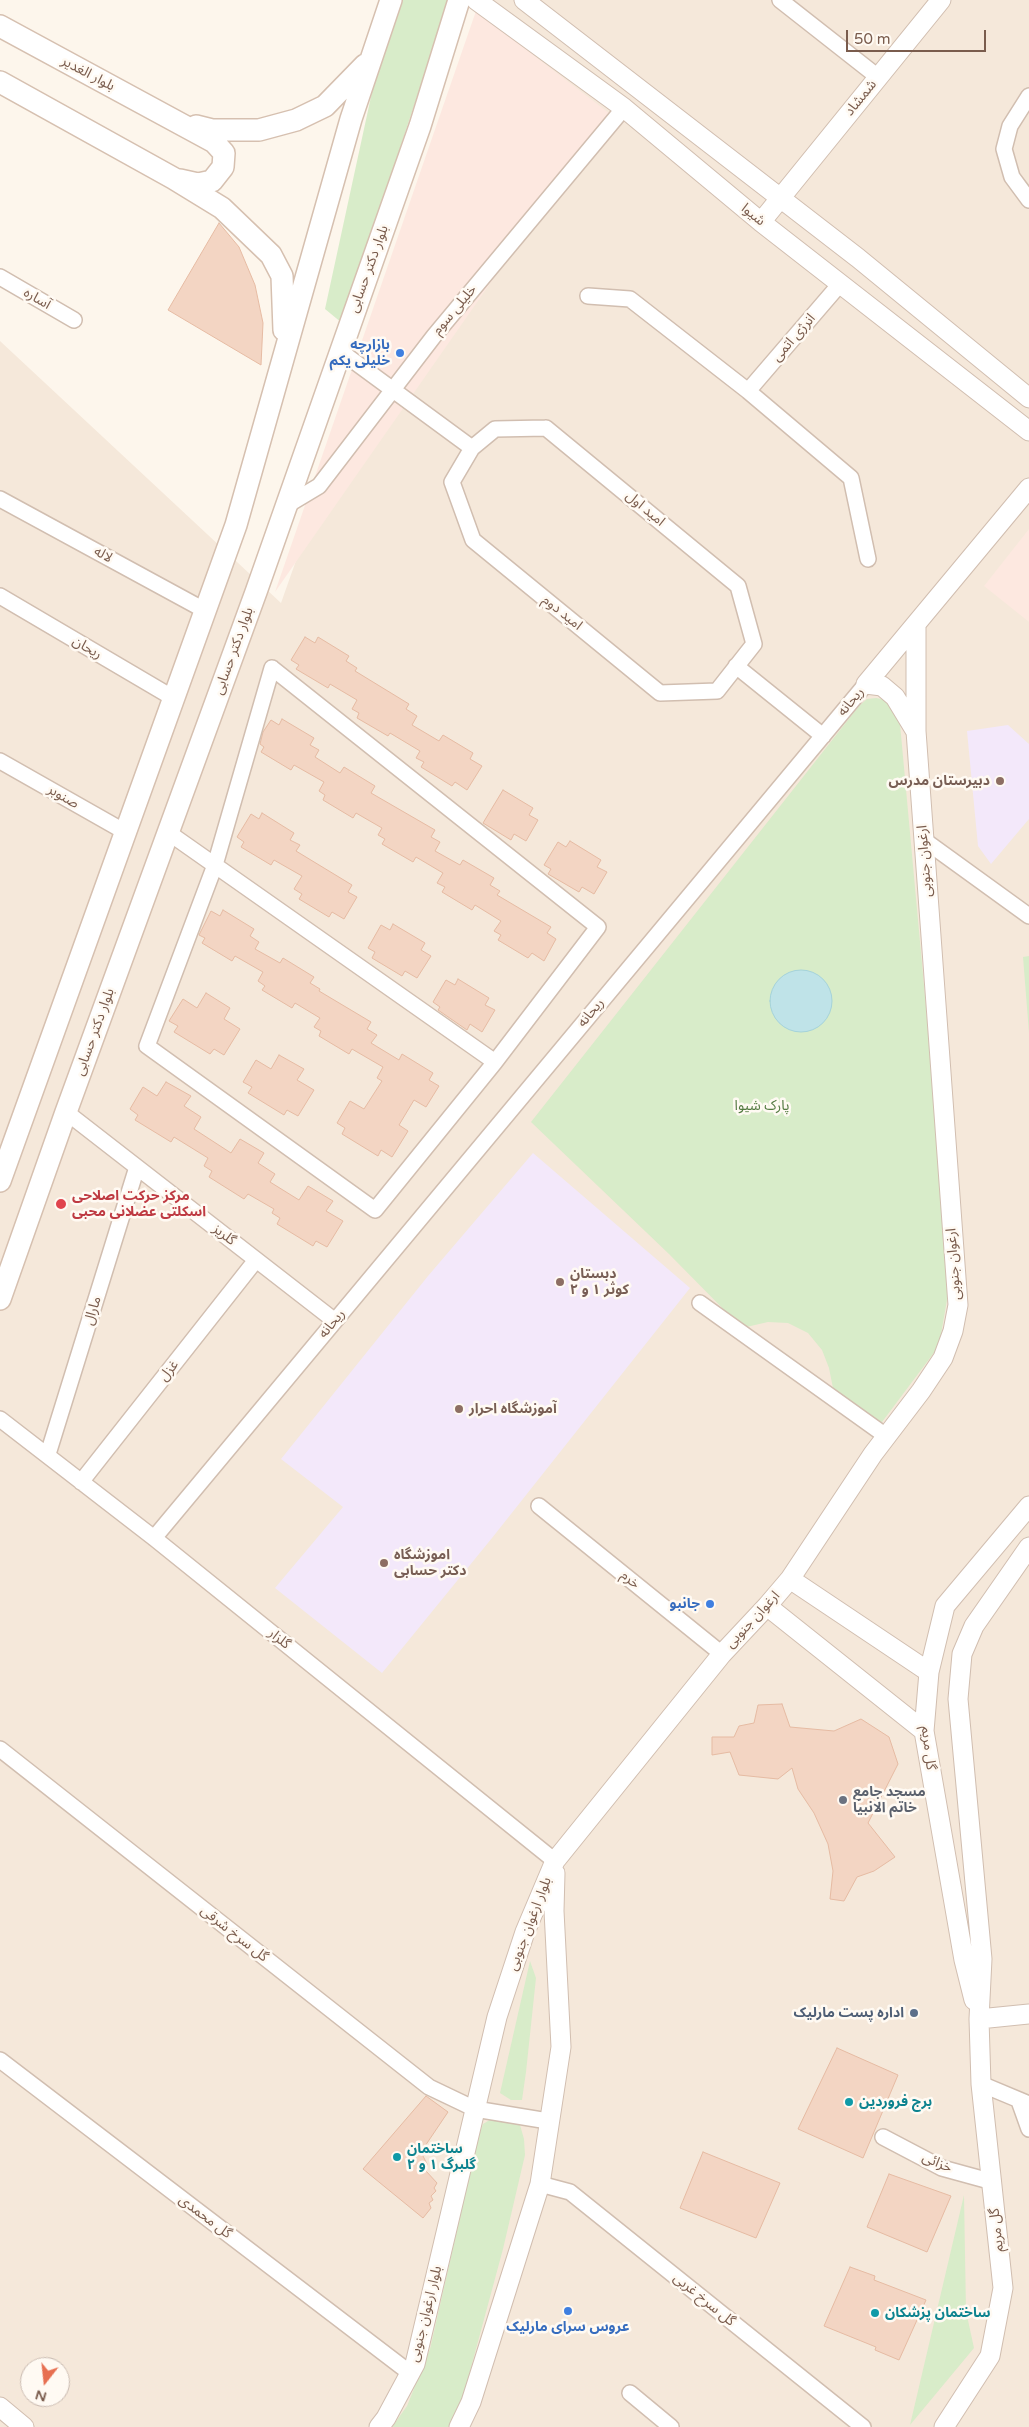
<!DOCTYPE html>
<html>
<head>
<meta charset="utf-8">
<style>
  body { margin:0 }
  #map { position:relative; width:1029px; height:2427px; overflow:hidden; background:#fdf6ec; font-family:"Varela Round",sans-serif }
  canvas { display:block }
  .north { position:absolute; left:20px; top:2357px; width:50px; height:50px; box-sizing:border-box; background:#fffaf3; border:1px solid #cabbb1; border-radius:50%; rotate:196deg; font-size:14px; font-weight:700; line-height:20px; text-align:center; color:#7a5c4d }
  .north::after { content:''; display:block; margin:auto; width:18px; height:22px; background:#e76f51; clip-path:polygon(50% 0,100% 100%,50% 72%,0 100%) }
  .scale { position:absolute; left:846px; top:30px; width:140px; height:22px; box-sizing:border-box; border:2px solid #7a5c4d; border-top:0; padding-left:6px; font-size:15px; line-height:18px; white-space:nowrap; color:#7a5c4d; -webkit-text-stroke:4px #fffaf3; paint-order:stroke }
</style>
</head>
<body>
<div id="map">
<canvas width="1029" height="2427"></canvas>
<div class="north">N</div>
<div class="scale">50 m</div>
</div>
<script>
const context = document.querySelector('canvas').getContext('2d');
context.lineJoin = 'round';
function fill(path, color) { context.fillStyle = color; context.fill(path, 'evenodd'); }
const toPath = rows => new Path2D(rows.map(r => 'M' + r).join(''));
function strokePath(path, color, width, dash) { context.strokeStyle = color; context.lineWidth = width; context.lineCap = dash ? 'butt' : 'round'; context.setLineDash(dash || []); context.stroke(path); }
function label(font, color, halo, rows, align = 'center') {
  context.font = font + ' "Varela Round","Noto Sans Arabic",sans-serif'; context.lineWidth = 5; context.setLineDash([]); context.textBaseline = 'middle'; context.strokeStyle = halo; context.fillStyle = color; for (const [text, x, y, turn = 0] of rows) {
    context.save(); context.translate(x, y); context.rotate((+turn || 0) * Math.PI / 180); context.textAlign = isNaN(turn) ? turn : align; if (halo) context.strokeText(text, 0, 0); context.fillText(text, 0, 0); context.restore();
  }
}
fill(toPath([
  [494,0,1029,0,1029,2427,0,2427,0,341,281,603],
  [30,2367,60,2367,60,2397,30,2397]
]), '#f5e8da');
fill(toPath([
  [476,11,609,113,275,592],
  [1029,529,1029,622,984,586]
]), '#fde8e0');
fill(toPath([
  [1008,725,1029,744,1029,819,991,864,978,846,967,731],
  [533,1153,690,1288,492,1538,382,1673,275,1588,343,1507,281,1459,428,1276]
]), '#f3e8fa');
fill(toPath([
  [403,0,449,0,342,323,325,309,372,92],
  [876,698,887,700,900,724,926,1007,948,1294,939,1346,876,1430,834,1393,829,1368,822,1350,808,1333,788,1323,768,1322,742,1328,669,1254,531,1122,859,706,867,699],
  [1029,956,1029,1033,1023,957],
  [530,1961,536,1978,526,2072,522,2100,511,2100,500,2093],
  [493,2118,507,2119,520,2125,524,2139,525,2155,503,2249,463,2397,455,2419,449,2427,392,2427,407,2406,430,2349,478,2138,483,2124],
  [964,2195,966,2311,974,2348,910,2425]
]), '#d8ecc9');
const water = toPath([
  '770 1001a31 31 0 1 1 62 0a31 31 0 1 1-62 0Z'
]);
fill(water, '#bfe3e8');
strokePath(water, '#a5d3da', 1);
const building = toPath([
  [219,223,239,247,255,285,263,323,261,365,168,310,219,223],
  [305,637,315,643,318,637,349,656,346,661,357,668,355,671,409,704,406,709,417,716,412,725,439,741,443,735,473,753,470,759,482,766,467,790,455,782,452,786,421,767,424,762,416,758,420,751,390,733,388,736,357,718,359,713,352,709,357,700,330,684,328,688,296,669,299,665,291,660,305,637],
  [282,719,314,738,310,745,319,750,315,757,340,773,344,767,375,786,371,793,435,830,431,837,440,842,435,851,460,865,463,860,494,878,490,885,500,891,497,895,551,927,547,933,556,939,544,961,532,953,528,958,498,940,501,935,494,931,501,921,475,905,472,910,442,892,445,887,437,883,443,873,416,857,413,862,382,844,385,839,378,835,382,828,356,813,353,818,323,800,325,795,319,791,324,782,294,765,291,770,261,752,264,747,260,744,263,732,271,720,279,725,282,719],
  [503,790,533,808,529,815,538,820,526,841,514,834,511,840,483,823,503,790],
  [262,813,294,833,290,840,300,845,296,851,352,885,348,892,357,897,344,919,332,912,329,917,299,899,302,894,294,889,302,876,274,860,271,865,241,847,244,842,237,837,251,814,259,819,262,813],
  [570,841,601,860,597,867,607,872,594,894,582,887,579,892,548,874,551,869,544,865,558,842,566,847,570,841],
  [223,910,254,929,250,936,259,942,255,949,280,963,283,958,314,977,310,983,320,989,319,991,371,1022,367,1029,377,1035,371,1043,399,1060,402,1054,433,1073,429,1080,439,1086,426,1107,414,1100,399,1125,408,1131,392,1157,381,1150,378,1156,342,1134,345,1128,337,1123,350,1101,364,1109,382,1081,377,1078,383,1067,352,1049,349,1054,319,1036,321,1031,314,1027,320,1018,295,1003,292,1008,262,990,265,986,258,981,263,972,235,956,232,961,202,943,205,938,199,935,211,911,220,916,223,910],
  [393,924,425,943,421,950,431,956,417,978,405,971,402,976,372,958,375,952,368,948,381,925,390,930,393,924],
  [458,979,489,998,485,1005,495,1010,482,1032,470,1024,467,1030,438,1010,440,1007,433,1002,446,980,455,985,458,979],
  [206,993,230,1008,224,1019,240,1029,224,1055,214,1049,210,1054,174,1032,178,1026,169,1021,183,999,197,1008,206,993],
  [279,1055,304,1069,297,1080,314,1090,298,1116,287,1110,284,1115,248,1093,252,1087,243,1082,256,1060,271,1069,279,1055],
  [166,1082,191,1096,184,1106,201,1117,194,1129,231,1153,240,1139,264,1153,258,1163,275,1174,270,1182,299,1200,308,1186,333,1201,326,1211,343,1221,327,1247,316,1241,313,1246,277,1224,280,1218,272,1213,274,1209,248,1194,244,1199,209,1177,212,1171,204,1166,208,1158,174,1137,171,1142,135,1120,138,1115,130,1109,143,1087,157,1096,166,1082],
  [782,1704,790,1727,834,1731,861,1719,889,1737,898,1764,868,1823,895,1857,874,1871,857,1877,844,1901,830,1899,833,1871,828,1844,814,1813,798,1789,792,1768,778,1779,739,1775,730,1752,712,1755,712,1737,734,1737,739,1726,754,1723,758,1705,782,1704],
  [837,2048,898,2075,863,2158,798,2129,837,2048],
  [426,2096,448,2112,421,2152,427,2164,426,2171,437,2183,434,2188,436,2191,431,2196,433,2200,429,2203,431,2208,423,2218,363,2169,426,2096],
  [703,2152,780,2183,756,2238,680,2208,703,2152],
  [889,2174,951,2196,927,2252,867,2227,889,2174],
  [850,2267,875,2276,874,2280,926,2300,899,2360,875,2350,876,2347,824,2326,850,2267]
]);
fill(building, '#f3d5c3');
strokePath(building, '#e6bba3', 1);
const minor = toPath([
  [780,0,878,77],
  [1029,96,1010,126,1004,149,1012,177,1029,200],
  [0,277,74,320],
  [588,296,630,299,748,391,851,478,868,559],
  [340,351,472,448],
  [748,391,840,284],
  [546,428,738,586,754,644,717,691,660,693,473,540,452,482,472,448,495,429,546,428],
  [0,499,206,611],
  [284,507,319,486,434,336,624,108],
  [0,596,175,699],
  [736,666,823,736],
  [272,668,598,927,495,1062,375,1210,147,1046,215,865,272,668],
  [0,761,127,833],
  [169,833,495,1062],
  [924,840,1029,916],
  [66,1112,335,1321],
  [700,1303,886,1436],
  [0,1419,154,1538,555,1861],
  [48,1454,137,1167],
  [81,1482,256,1260],
  [539,1506,722,1654],
  [154,1538,866,684],
  [0,1749,429,2087,475,2109,548,2121],
  [0,2060,410,2373],
  [981,2084,1029,2104],
  [1019,2101,1029,2129],
  [883,2137,942,2168,993,2182],
  [540,2184,570,2192,863,2427],
  [630,2393,671,2427]
]);
const tertiary = toPath([
  [476,0,624,108,761,222,1029,431],
  [524,0,858,258,1029,398],
  [761,222,941,0],
  [866,684,1029,488],
  [866,684,882,686,895,697,915,730],
  [790,1579,929,1672],
  [767,1606,924,1731],
  [974,2000,964,1960,924,1731,929,1672,945,1606,1029,1506],
  [979,2019,1029,2014],
  [0,2407,24,2427],
  [379,2427,386,2418,415,2364,497,2017,525,1932,555,1861,722,1654,767,1606,790,1579,873,1454,921,1391,943,1358,953,1331,958,1305,916,731,916,624],
  [459,2427,471,2402,540,2184,561,2047,554,1911,555,1873],
  [944,2427,990,2356,1003,2288,981,2084,979,2019,982,1959,958,1699,962,1654,974,1626,1029,1547]
]);
const secondary = toPath([
  [0,26,214,142,224,153,223,167,212,181,198,184,180,180],
  [0,82,173,178,222,208,271,255,282,276,284,330],
  [196,126,212,130,259,130,296,120,325,106,365,65],
  [0,1181,236,525,351,119,391,0],
  [0,1299,66,1112,256,592,420,126,459,0]
]);
strokePath(minor, '#d1beb0', 18);
strokePath(tertiary, '#d1beb0', 21);
strokePath(secondary, '#d6c0b0', 24);
strokePath(minor, '#fff', 15);
strokePath(tertiary, '#fff', 19);
strokePath(secondary, '#fff', 21);
for (const [x, y, r, color] of [
  [400,353,5,"#3f7fe0"],
  [1000,781,5,"#8d6e63"],
  [61,1204,6,"#e0444e"],
  [560,1282,5,"#8d6e63"],
  [459,1409,5,"#8d6e63"],
  [384,1563,5,"#8d6e63"],
  [710,1604,5,"#3f7fe0"],
  [843,1800,5,"#6b7280"],
  [914,2013,5,"#5c6f8a"],
  [849,2102,5,"#0f9aa8"],
  [397,2157,5,"#0f9aa8"],
  [568,2311,5,"#3f7fe0"],
  [875,2313,5,"#0f9aa8"]
]) { const dot = new Path2D(); dot.arc(x, y, r, 0, 2 * Math.PI); context.fillStyle = color; context.fill(dot); strokePath(dot, '#fffaf3', 2); }
label('14px', '#7a5c4d', '#fffaf3', [
  ["بلوار الغدیر",88,74,28],
  ["شمشاد",861,98,-51],
  ["شیوا",753,215,39],
  ["بلوار دکتر حسابی",369,269,-70],
  ["آساره",37,299,30],
  ["خلیلی سوم",455,310,-50],
  ["انرژی اتمی",794,338,-49],
  ["امید اول",645,509,40],
  ["لاله",103,555,29],
  ["امید دوم",562,613,39],
  ["ریحان",87,648,30],
  ["بلوار دکتر حسابی",234,651,-70],
  ["ریحانه",851,702,-50],
  ["صنوبر",63,797,30],
  ["ارغوان جنوبی",925,861,-94],
  ["ریحانه",591,1013,-50],
  ["بلوار دکتر حسابی",95,1032,-70],
  ["گلریز",224,1235,38],
  ["ارغوان جنوبی",954,1264,-94],
  ["مارال",93,1311,-73],
  ["ریحانه",332,1324,-50],
  ["غزل",169,1371,-52],
  ["خرم",630,1580,39],
  ["ارغوان جنوبی",753,1620,-47],
  ["گلزار",279,1639,39],
  ["گل مریم",928,1748,83],
  ["بلوار ارغوان جنوبی",530,1924,-69],
  ["گل سرخ شرقی",234,1934,38],
  ["خزائی",937,2163,23],
  ["گل محمدی",205,2217,37],
  ["گل مریم",997,2230,-96],
  ["گل سرخ غربی",704,2300,39],
  ["بلوار ارغوان جنوبی",426,2314,-76]
]);
label('bold 14px', '#366cbe', '#fffaf3', [
  ["بازارچه",390,345],
  ["خلیلی یکم",390,361],
  ["جانبو",700,1604],
  ["عروس سرای مارلیک",568,2327,"center"]
], 'right');
label('bold 14px', '#785e54', '#fffaf3', [
  ["دبیرستان مدرس",990,781,"right"],
  ["دبستان",570,1274],
  ["کوثر ۱ و ۲",570,1290],
  ["آموزشگاه احرار",469,1409],
  ["اموزشگاه",394,1555],
  ["دکتر حسابی",394,1571]
], 'left');
label('14px', '#537a41', '#fffaf3', [
  ["پارک شیوا",762,1106]
]);
label('bold 14px', '#be3a42', '#fffaf3', [
  ["مرکز حرکت اصلاحی",72,1196],
  ["اسکلتی عضلانی محبی",72,1212]
], 'left');
label('bold 14px', '#5b616d', '#fffaf3', [
  ["مسجد جامع",853,1792],
  ["خاتم الانبیا",853,1808]
], 'left');
label('bold 14px', '#4e5e75', '#fffaf3', [
  ["اداره پست مارلیک",904,2013]
], 'right');
label('bold 14px', '#0d838f', '#fffaf3', [
  ["برج فروردین",859,2102],
  ["ساختمان",407,2149],
  ["گلبرگ ۱ و ۲",407,2165],
  ["ساختمان پزشکان",885,2313]
], 'left');
</script>
</body>
</html>
